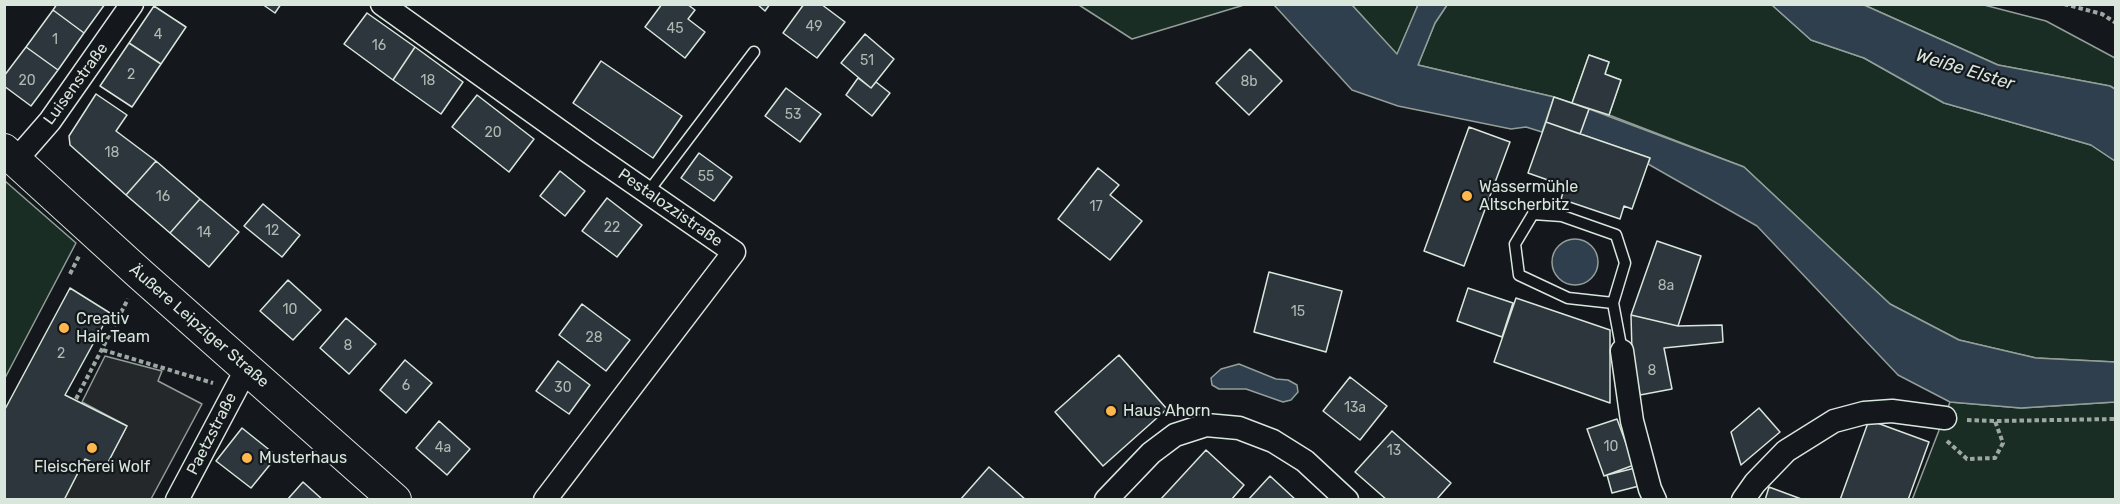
<!DOCTYPE html>
<html>
<head>
<meta charset="utf-8">
<style>
  body { margin:0 }
  #map { position:relative; width:2120px; height:504px; overflow:hidden; background:#14181c; font-family:Rubik,sans-serif }
  canvas { display:block }
  .frame { position:absolute; inset:0; border:6px solid #d8e6dc; pointer-events:none }
</style>
</head>
<body>
<div id="map">
<canvas width="2120" height="504"></canvas>
<div class="frame"></div>
</div>
<script>
const context = document.querySelector('canvas').getContext('2d');
context.lineJoin = 'round';
function fill(path, color) { context.fillStyle = color; context.fill(path, 'evenodd'); }
const toPath = rows => new Path2D(rows.map(r => 'M' + r).join(''));
function strokePath(path, color, width, dash) { context.strokeStyle = color; context.lineWidth = width; context.lineCap = dash ? 'butt' : 'round'; context.setLineDash(dash || []); context.stroke(path); }
function label(font, color, halo, rows, align = 'center') {
  context.font = font + ' Rubik,sans-serif'; context.lineWidth = 4.5; context.setLineDash([]); context.textBaseline = 'middle'; context.strokeStyle = halo; context.fillStyle = color; for (const [text, x, y, turn = 0] of rows) {
    context.save(); context.translate(x, y); context.rotate((+turn || 0) * Math.PI / 180); context.textAlign = isNaN(turn) ? turn : align; if (halo) context.strokeText(text, 0, 0); context.fillText(text, 0, 0); context.restore();
  }
}
const green = toPath([
  [1079,5,1244,5,1132,39,1079,5],
  [1352,5,1418,5,1397,55,1369,24,1352,5],
  [1447,5,1772,5,1811,40,1864,58,1944,103,2091,145,2115,161,2115,362,2036,358,1959,340,1890,304,1744,167,1609,115,1621,80,1605,74,1609,62,1589,55,1572,103,1554,97,1418,65,1435,23,1447,5],
  [1864,5,1984,5,2046,21,2115,58,2115,89,2110,86,1998,65,1864,5],
  [5,181,76,243,5,378,5,181],
  [1950,402,2021,408,2115,402,2115,499,1912,500,1950,402]
]);
fill(green, '#1a2d24');
strokePath(green, '#939e99', 1.5);
const parking = toPath([
  [105,356,162,371,158,381,202,404,151,499,64,500,85,459,105,468,127,426,82,402,105,356]
]);
fill(parking, '#24282b');
strokePath(parking, '#939e99', 1.5);
const water = toPath([
  [1274,5,1352,5,1397,54,1418,5,1447,5,1435,23,1418,65,1554,97,1542,132,1526,127,1511,129,1398,106,1352,90,1274,5],
  [1772,5,1864,5,1998,65,2110,86,2115,89,2115,161,2091,145,1944,103,1864,58,1811,40,1772,5],
  [1589,109,1744,167,1890,304,1959,340,2036,358,2115,362,2115,402,2021,408,1950,402,1898,375,1757,226,1648,164,1650,158,1580,134,1589,109],
  '1552 262a23 23 0 1 1 46 0a23 23 0 1 1-46 0Z',
  [1239,364,1276,379,1288,380,1297,385,1298,392,1291,400,1283,402,1246,389,1219,389,1212,385,1211,378,1221,369,1239,364]
]);
fill(water, '#2f3f4d');
strokePath(water, '#939e99', 1.5);
const building = toPath([
  [57,4,105,4,84,33,53,10,57,4],
  [262,4,281,4,275,13,262,4],
  [662,4,687,4,695,10,688,19,705,32,685,58,645,27,662,4],
  [757,4,770,4,765,11,757,4],
  [804,4,821,4,845,22,817,58,783,33,804,4],
  [154,6,186,27,161,64,129,43,154,6],
  [53,10,84,33,58,70,26,47,53,10],
  [367,13,415,47,393,80,344,44,367,13],
  [865,34,894,59,871,88,841,63,865,34],
  [129,43,161,64,132,107,100,86,129,43],
  [26,47,58,70,31,106,4,86,4,76,26,47],
  [415,47,463,82,441,114,393,80,415,47],
  [1250,49,1282,81,1249,115,1216,83,1250,49],
  [1589,55,1609,62,1605,74,1621,80,1609,115,1572,103,1589,55],
  [601,61,682,116,653,158,573,103,601,61],
  [858,78,871,88,876,82,890,93,872,116,846,95,858,78],
  [786,88,821,114,800,142,765,116,786,88],
  [96,94,127,115,116,131,156,161,126,195,70,145,69,136,96,94],
  [477,95,534,139,509,172,452,127,477,95],
  [1554,97,1589,109,1580,134,1546,122,1554,97],
  [1546,122,1650,158,1632,209,1624,206,1620,219,1561,199,1565,186,1528,173,1546,122],
  [1469,127,1510,142,1464,266,1424,251,1469,127],
  [699,153,732,177,714,201,681,178,699,153],
  [156,161,200,199,170,233,126,195,156,161],
  [1098,168,1119,185,1110,195,1142,221,1110,260,1058,219,1098,168],
  [560,171,585,191,565,216,540,196,560,171],
  [607,198,642,225,617,257,582,231,607,198],
  [200,199,239,232,209,267,170,233,200,199],
  [263,204,300,235,282,257,244,226,263,204],
  [1657,241,1701,256,1678,326,1631,315,1657,241],
  [1269,272,1342,291,1326,352,1254,332,1269,272],
  [288,280,321,310,293,340,260,311,288,280],
  [70,288,110,313,65,395,127,426,105,468,85,459,64,500,4,500,4,411,70,288],
  [1468,288,1513,303,1502,337,1457,321,1468,288],
  [1516,298,1610,330,1610,403,1494,362,1516,298],
  [582,304,630,340,606,371,559,335,582,304],
  [1631,315,1678,326,1722,325,1723,342,1664,348,1672,389,1640,395,1632,352,1631,315],
  [346,318,376,344,349,374,320,348,346,318],
  [1119,355,1167,409,1103,466,1055,412,1119,355],
  [405,360,432,383,406,413,380,390,405,360],
  [558,361,590,385,569,414,536,391,558,361],
  [1350,377,1387,406,1360,440,1323,411,1350,377],
  [1759,408,1780,432,1741,465,1731,432,1759,408],
  [1617,419,1634,465,1604,476,1587,429,1617,419],
  [1869,420,1929,442,1908,500,1840,500,1869,420],
  [439,421,470,449,447,475,416,448,439,421],
  [242,428,277,456,251,488,216,461,242,428],
  [1392,431,1451,483,1436,500,1387,500,1355,472,1392,431],
  [1206,450,1244,485,1231,500,1160,500,1206,450],
  [989,467,1026,500,960,500,989,467],
  [1635,468,1639,486,1612,493,1607,475,1635,468],
  [1270,476,1296,500,1248,500,1270,476],
  [303,482,323,500,287,500,303,482],
  [1769,487,1804,500,1765,500,1769,487]
]);
fill(building, '#2c363c');
strokePath(building, '#d8e6dc', 1.5);
const lane = toPath([
  [648,192,754,52],
  [1613,303,1625,263,1616,235,1562,216,1533,214,1515,244,1519,275,1568,298,1613,303,1622,351]
]);
const street = toPath([
  [382,4,589,152,734,252,545,500],
  [16,160,50,121,132,4],
  [1622,351,1632,421,1650,489,1655,500],
  [177,500,247,368],
  [1106,500,1151,453,1175,435,1206,425,1239,428,1273,441,1305,461,1347,500],
  [1743,500,1755,483,1786,451,1834,421,1864,413,1892,411,1945,418]
]);
const secondary = toPath([
  [4,150,140,274,395,500]
]);
strokePath(lane, '#d8e6dc', 13);
strokePath(street, '#d8e6dc', 25);
strokePath(secondary, '#d8e6dc', 34);
strokePath(toPath([
  [2064,4,2102,14,2116,23],
  [70,274,79,256],
  [103,350,213,383],
  [76,399,128,299],
  [1967,420,1995,421,2116,419],
  [1947,441,1967,459,1995,458,2003,443,1995,421]
]), '#9da8a2', 4, [4.5, 3]);
strokePath(lane, '#14181c', 10);
strokePath(street, '#14181c', 22);
strokePath(secondary, '#14181c', 32);
for (const [x, y, r, color] of [
  [1467,196,6,"#ffb74d"],
  [64,328,6,"#ffb74d"],
  [1111,411,6,"#ffb74d"],
  [92,448,6,"#ffb74d"],
  [247,458,6,"#ffb74d"]
]) { const dot = new Path2D(); dot.arc(x, y, r, 0, 2 * Math.PI); context.fillStyle = color; context.fill(dot); strokePath(dot, '#14181c', 2); }
label('14px', '#adbab4', null, [
  ["49",814,27],
  ["45",675,29],
  ["4",158,35],
  ["1",55,40],
  ["16",379,46],
  ["51",867,61],
  ["2",131,75],
  ["20",27,81],
  ["18",428,81],
  ["8b",1249,82],
  ["53",793,115],
  ["20",493,133],
  ["18",112,153],
  ["55",706,177],
  ["16",163,197],
  ["17",1096,207],
  ["22",612,228],
  ["12",272,231],
  ["14",204,233],
  ["8a",1666,286],
  ["10",290,310],
  ["15",1298,312],
  ["28",594,338],
  ["8",348,346],
  ["2",61,354],
  ["8",1652,371],
  ["6",406,386],
  ["30",563,388],
  ["13a",1355,408],
  ["10",1611,447],
  ["4a",443,448],
  ["13",1394,451]
]);
label('16px', '#d8e6dc', '#14181c', [
  ["Luisenstraße",76,84,-54],
  ["Pestalozzistraße",670,208,35],
  ["Äußere Leipziger Straße",199,326,41],
  ["Paetzstraße",212,434,-63]
]);
label('16px', '#d8e6dc', '#14181c', [
  ["Wassermühle",1479,187],
  ["Altscherbitz",1479,205],
  ["Creativ",76,319],
  ["Hair Team",76,337],
  ["Haus Ahorn",1123,411],
  ["Musterhaus",259,458],
  ["Fleischerei Wolf",92,467,"center"]
], 'left');
label('italic 18px', '#d8e6dc', '#14181c', [
  ["Weiße Elster",1965,70,17]
]);
</script>
</body>
</html>
